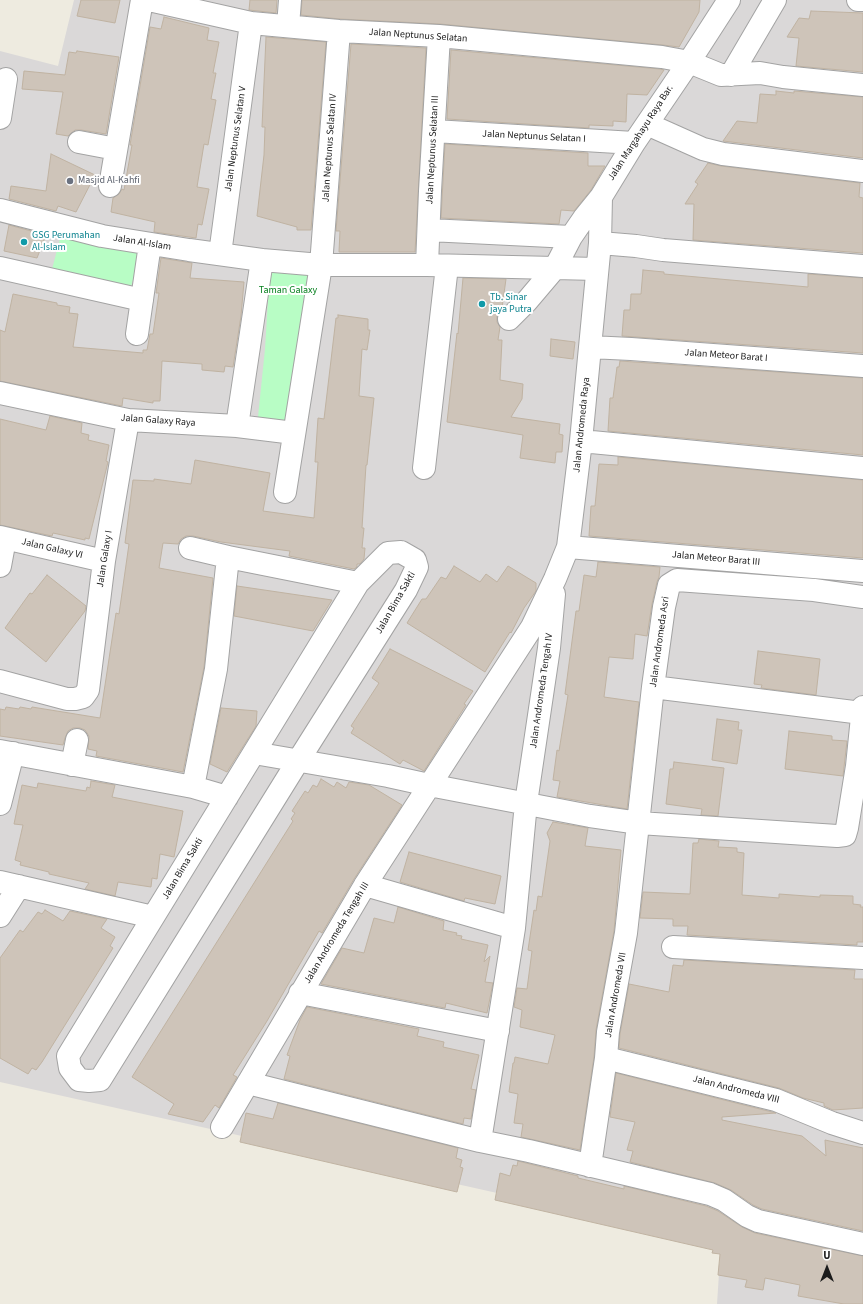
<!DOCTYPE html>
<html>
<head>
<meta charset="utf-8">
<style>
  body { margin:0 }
  #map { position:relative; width:863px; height:1304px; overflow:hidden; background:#eeebe0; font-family:"Source Sans 3",sans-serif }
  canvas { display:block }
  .north { position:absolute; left:807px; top:1248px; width:40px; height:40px; -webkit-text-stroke:3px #fff; paint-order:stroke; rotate:0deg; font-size:11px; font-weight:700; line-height:16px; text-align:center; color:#1c1c1c }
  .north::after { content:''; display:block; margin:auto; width:14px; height:18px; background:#1c1c1c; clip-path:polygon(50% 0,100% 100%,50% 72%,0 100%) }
</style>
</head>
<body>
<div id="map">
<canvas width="863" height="1304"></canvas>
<div class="north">U</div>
</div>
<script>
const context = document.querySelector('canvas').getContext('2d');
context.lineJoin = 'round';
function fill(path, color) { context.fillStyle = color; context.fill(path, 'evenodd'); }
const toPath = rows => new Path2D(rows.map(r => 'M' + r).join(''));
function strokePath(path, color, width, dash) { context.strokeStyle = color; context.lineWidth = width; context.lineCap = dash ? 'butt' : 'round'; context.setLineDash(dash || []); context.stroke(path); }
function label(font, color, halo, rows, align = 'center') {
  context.font = font + ' "Source Sans 3",sans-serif'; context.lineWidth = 4; context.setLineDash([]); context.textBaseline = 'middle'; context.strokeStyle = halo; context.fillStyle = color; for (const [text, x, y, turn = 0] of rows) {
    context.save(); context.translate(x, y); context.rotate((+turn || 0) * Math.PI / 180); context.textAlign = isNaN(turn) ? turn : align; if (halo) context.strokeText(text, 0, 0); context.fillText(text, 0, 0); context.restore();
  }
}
fill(toPath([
  [74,0,863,0,863,1304,717,1304,721,1243,0,1082,0,51,58,66]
]), '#dad8d8');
fill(toPath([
  [61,235,141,253,129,293,51,273],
  [270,267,309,273,289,423,258,417,265,349]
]), '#b8fdc5');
const building = toPath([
  [81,0,120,0,115,23,77,16,81,0],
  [250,0,277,0,276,13,249,10,250,0],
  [302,0,700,0,699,12,679,47,663,45,440,24,340,19,301,15,302,0],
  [811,11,863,13,863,72,796,66,799,38,787,37,799,18,809,19,811,11],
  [164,17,209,28,207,40,219,42,213,73,216,73,211,99,216,100,208,145,204,144,197,187,209,189,202,225,198,224,196,238,154,232,155,222,111,212,113,198,119,194,122,189,124,190,132,145,130,145,150,27,161,29,164,17],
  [266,37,326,42,311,230,297,230,297,227,257,216,264,155,265,127,262,127,266,37],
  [351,44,426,48,415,252,339,252,340,231,336,231,351,44],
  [451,50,660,69,664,70,647,95,627,94,626,122,613,121,613,126,589,125,589,128,447,119,451,50],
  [77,51,119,57,106,134,81,130,75,130,68,136,56,134,63,92,22,89,24,71,65,75,69,52,76,53,77,51],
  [776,91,794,93,794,91,863,97,863,158,723,141,737,121,757,123,760,94,776,95,776,91],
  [445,144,588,153,588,166,605,166,591,190,574,211,561,210,559,224,441,218,445,144],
  [51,154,95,175,76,212,58,206,56,211,9,199,11,186,46,191,51,154],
  [708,163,721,166,860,183,859,197,863,198,863,253,693,240,694,204,685,204,698,184,695,182,708,163],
  [9,225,46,235,37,258,4,251,9,225],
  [161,258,192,263,190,278,244,282,241,316,233,367,225,366,224,372,202,370,202,364,162,361,160,401,153,401,153,403,123,398,122,406,0,381,0,330,5,332,13,294,57,303,57,305,70,307,69,313,78,314,73,347,143,353,143,350,147,350,150,334,153,334,159,293,156,293,161,258],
  [643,270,664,272,664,274,808,287,808,274,863,278,863,353,622,336,624,310,630,310,631,294,641,294,643,270],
  [463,278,506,279,502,308,497,316,497,322,500,327,498,340,502,340,500,380,523,384,522,399,511,417,560,424,559,434,563,435,562,452,556,452,555,463,520,458,523,435,447,422,457,333,458,334,463,278],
  [338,315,368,319,368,330,370,330,367,350,362,349,359,396,374,398,367,465,366,465,362,528,364,528,362,548,365,548,364,559,360,564,357,564,357,567,354,569,289,556,290,551,221,542,193,536,186,536,181,539,178,544,163,543,159,568,213,578,204,667,183,772,96,756,97,751,88,749,89,736,85,730,80,728,73,728,68,731,65,738,63,745,0,736,0,709,5,710,6,707,19,709,20,707,31,709,32,707,100,718,116,613,119,614,129,544,125,543,133,480,154,481,154,479,191,484,195,460,270,473,263,511,314,518,318,462,315,462,318,418,324,419,336,318,338,318,338,315],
  [551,339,575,342,573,359,550,356,551,339],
  [620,361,863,378,863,455,608,431,610,398,613,398,617,367,619,367,620,361],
  [50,416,82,423,81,433,89,435,88,440,109,445,106,461,108,462,89,539,85,538,85,540,53,533,52,536,0,525,0,419,46,430,50,416],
  [618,457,863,480,863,558,589,536,591,506,595,506,599,464,618,465,618,457],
  [598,562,660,567,659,577,657,582,652,604,647,636,635,634,633,659,609,657,604,697,639,702,627,809,557,797,560,781,553,780,557,750,559,751,568,695,565,694,576,611,579,611,584,575,596,577,598,562],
  [454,566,480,582,486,574,497,582,508,566,536,583,536,591,524,608,511,633,510,632,485,672,407,623,422,599,426,599,441,577,446,579,454,566],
  [47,575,86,606,85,611,46,662,5,628,30,593,32,594,47,575],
  [237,586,332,600,313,631,234,616,237,586],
  [390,649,473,691,464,704,466,705,424,771,403,760,400,764,351,733,354,728,351,726,379,683,372,678,390,649],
  [758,651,820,659,816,695,761,688,762,685,754,684,758,651],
  [221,708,257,711,256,726,227,772,210,764,221,708],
  [717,719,739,722,738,730,742,730,737,764,712,760,717,719],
  [789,731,832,736,832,740,847,741,843,776,785,769,789,731],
  [674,762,724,768,718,816,701,815,702,809,666,804,670,769,673,769,674,762],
  [321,779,334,787,337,782,346,788,349,782,369,785,402,805,354,879,322,933,319,931,267,1021,233,1075,237,1077,219,1108,215,1105,203,1122,168,1114,174,1104,132,1077,293,821,291,819,295,813,292,811,305,791,308,793,313,785,317,787,321,779],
  [91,781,115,785,112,797,183,811,174,857,160,854,157,879,152,878,151,887,118,882,115,896,85,889,89,883,49,874,49,872,20,865,21,862,15,860,23,825,14,824,22,785,37,788,38,783,86,791,87,787,90,788,91,781],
  [553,822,588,828,585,846,621,850,614,931,596,1030,594,1057,580,1150,521,1137,523,1124,514,1123,518,1094,509,1092,513,1063,514,1063,515,1057,548,1064,555,1035,520,1027,522,1010,514,1007,517,988,527,989,532,951,528,950,534,910,536,911,538,896,542,897,550,841,547,833,553,822],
  [699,839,719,841,718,847,737,848,737,852,744,853,742,895,779,898,779,894,820,897,820,895,853,896,853,904,861,905,860,907,863,907,863,942,857,942,857,945,687,935,688,926,673,926,673,919,640,918,643,892,690,894,693,843,698,843,699,839],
  [409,852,501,876,495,904,465,898,464,901,400,882,409,852],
  [398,907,444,921,443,930,457,933,456,935,462,936,461,939,488,945,484,962,490,956,485,982,493,983,487,1013,446,1003,445,1008,321,984,342,948,364,953,374,918,394,923,398,907],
  [45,910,63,921,70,911,107,919,101,928,115,937,110,946,113,948,42,1062,36,1070,32,1068,28,1074,0,1058,0,958,20,930,23,932,38,912,42,914,45,910],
  [684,960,855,970,854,979,863,979,863,1108,833,1110,824,1106,824,1103,803,1098,779,1088,619,1048,620,1034,629,984,669,992,673,965,683,966,684,960],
  [307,1007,419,1029,417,1036,444,1042,443,1047,479,1055,471,1089,476,1090,471,1119,464,1118,463,1124,284,1079,290,1056,287,1055,300,1020,307,1007],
  [616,1073,776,1113,722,1117,722,1120,802,1136,826,1156,825,1140,863,1148,863,1231,762,1209,753,1205,731,1190,715,1183,630,1162,633,1151,627,1150,635,1122,610,1117,616,1073],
  [278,1103,458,1148,456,1158,462,1160,460,1167,463,1168,457,1192,240,1142,246,1113,273,1119,278,1103],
  [518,1161,578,1176,578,1178,624,1189,624,1186,706,1206,718,1211,742,1227,755,1233,863,1256,863,1304,844,1304,798,1296,800,1285,765,1278,763,1290,745,1287,747,1280,718,1275,720,1254,712,1253,713,1250,495,1200,500,1173,510,1176,513,1165,517,1166,518,1161]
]);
fill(building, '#cec4b9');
strokePath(building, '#c0b3a2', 1);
const minor = toPath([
  [149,0,251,23,339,31,439,36,662,57,689,62,721,75,760,73,783,77,863,85],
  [858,0,863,0],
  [288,26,290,0],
  [731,75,775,0],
  [0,118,6,79],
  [647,124,703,149,723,154,863,171],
  [434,131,634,143],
  [79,142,116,149],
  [110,186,142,0],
  [0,210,102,236,189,250,262,260,321,265,427,265,597,269],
  [429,230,571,237],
  [600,243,636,246,663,250,863,266],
  [220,254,251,23],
  [427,265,430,191,439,36],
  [0,268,142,300],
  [509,319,527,301,555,268,571,237,584,218,601,197,634,143,689,62,729,0],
  [137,334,150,244],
  [590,347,631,349,863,366],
  [0,393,128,420,237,426,294,433],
  [237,426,262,260],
  [581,441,863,468],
  [424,468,447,266],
  [285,492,321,265,339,31],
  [0,537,104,561],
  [568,547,863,571],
  [190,548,228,557],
  [401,552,415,560,417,567,406,590,298,761,100,1080,89,1081,79,1080,70,1068,68,1056,358,583,388,553,401,552],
  [0,566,5,539],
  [0,681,67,699,75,699,83,697,88,690,104,561,128,420],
  [653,687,862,713],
  [0,751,193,787,227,797],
  [254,753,388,776,429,785,590,816,639,823,837,836,845,835,847,828,857,766,863,707],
  [72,765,77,740],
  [193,787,216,669,228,557,358,583],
  [0,804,13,753],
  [0,882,153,917],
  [365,885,514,928],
  [0,916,19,886],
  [673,947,863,958],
  [300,993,498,1031],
  [606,1058,776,1100,832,1123,863,1133],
  [248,1083,480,1141,529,1151,710,1194,724,1200,747,1216,758,1221,863,1244],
  [222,1127,365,885,532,627,555,579,568,547,581,441,600,243,601,197],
  [480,1141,514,928,526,803,549,648,554,594],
  [590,1166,606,1058,608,1032,626,933,653,687,664,607,669,585,677,580,814,590,863,597]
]);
strokePath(minor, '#a3a3a3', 24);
strokePath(minor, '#fff', 22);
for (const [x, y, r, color] of [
  [70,181,4,"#6b7280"],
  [24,242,4,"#0f9aa8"],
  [482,304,4,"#0f9aa8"]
]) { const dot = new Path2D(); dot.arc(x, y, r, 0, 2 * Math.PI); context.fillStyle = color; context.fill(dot); strokePath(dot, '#fff', 1.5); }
label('10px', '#1c1c1c', '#fff', [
  ["Jalan Neptunus Selatan",418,36,4],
  ["Jalan Margahayu Raya Bar.",641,133,-57],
  ["Jalan Neptunus Selatan I",534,137,3],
  ["Jalan Neptunus Selatan V",236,139,-82],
  ["Jalan Neptunus Selatan IV",330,148,-86],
  ["Jalan Neptunus Selatan III",433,150,-87],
  ["Jalan Al-Islam",142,243,9],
  ["Jalan Meteor Barat I",726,356,4],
  ["Jalan Galaxy Raya",158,421,4],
  ["Jalan Andromeda Raya",582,425,-84],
  ["Jalan Galaxy VI",52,549,13],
  ["Jalan Galaxy I",105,559,-81],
  ["Jalan Meteor Barat III",716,559,5],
  ["Jalan Bima Sakti",396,603,-60],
  ["Jalan Andromeda Asri",660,642,-82],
  ["Jalan Andromeda Tengah IV",542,691,-82],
  ["Jalan Bima Sakti",183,869,-59],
  ["Jalan Andromeda Tengah III",337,933,-59],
  ["Jalan Andromeda VII",616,995,-80],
  ["Jalan Andromeda VIII",736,1090,14]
]);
label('10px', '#5b616d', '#fff', [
  ["Masjid Al-Kahfi",78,181]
], 'left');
label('10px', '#0d838f', '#fff', [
  ["GSG Perumahan",32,236],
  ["Al-Islam",32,248],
  ["Tb. Sinar",490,298],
  ["jaya Putra",490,310]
], 'left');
label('10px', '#047f1c', '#fff', [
  ["Taman Galaxy",288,291]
]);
</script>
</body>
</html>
